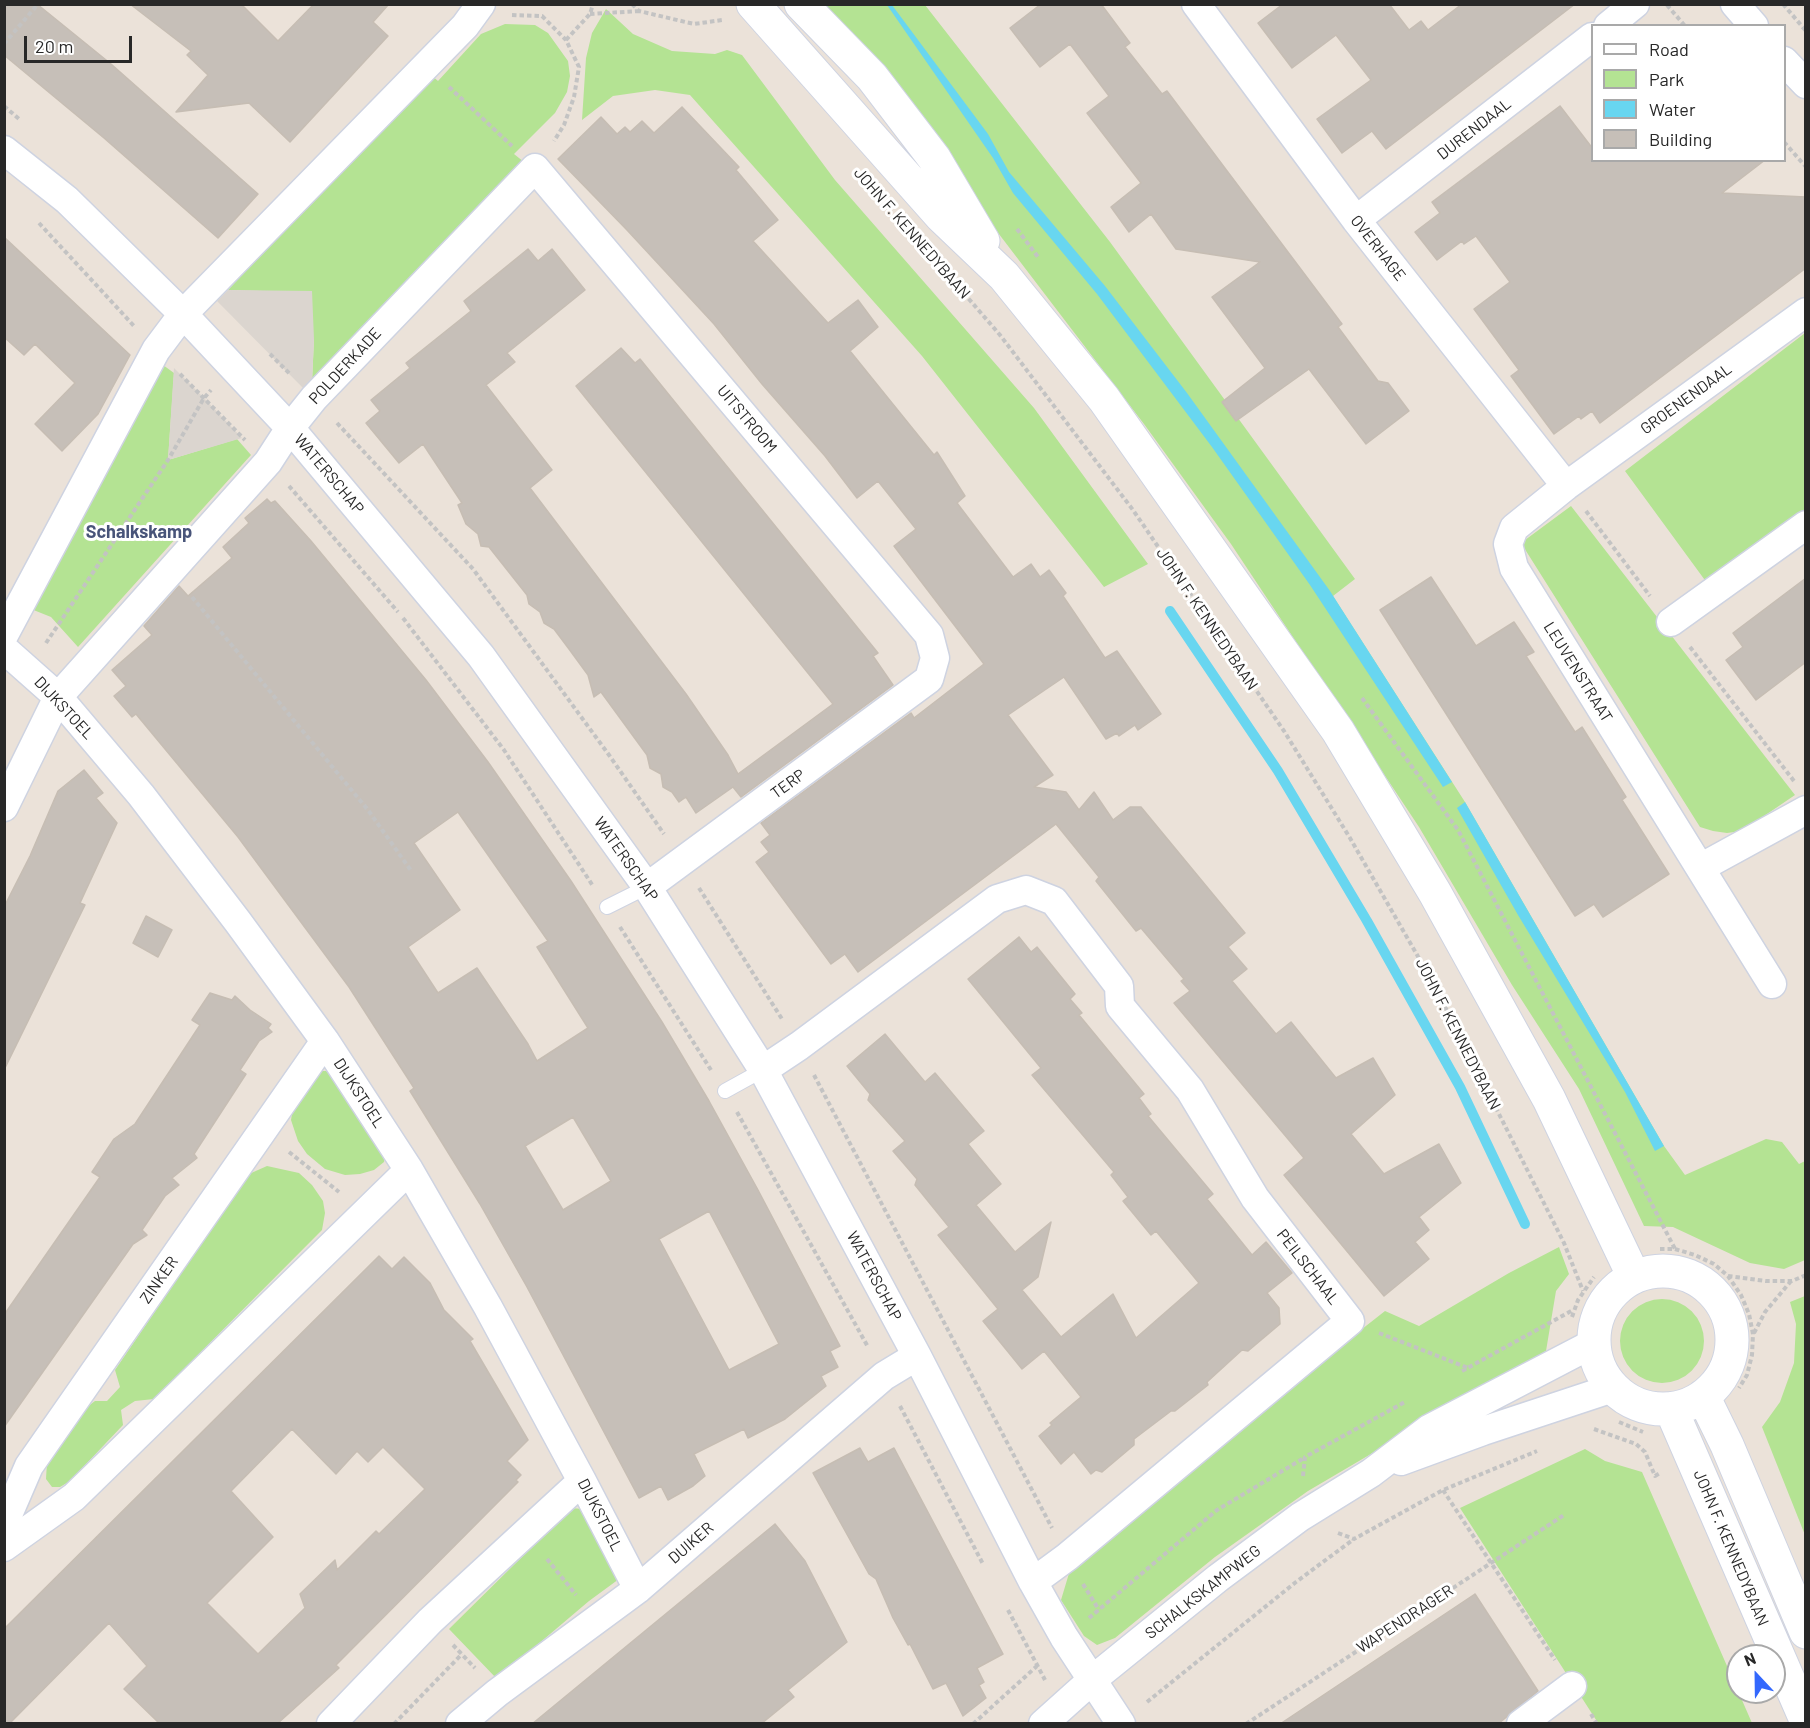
<!DOCTYPE html>
<html>
<head>
<meta charset="utf-8">
<style>
  body { margin:0 }
  #map { position:relative; width:1810px; height:1728px; overflow:hidden; background:#ebe2d9; font-family:Barlow,sans-serif }
  canvas { display:block }
  .frame { position:absolute; inset:0; border:6px solid #282828; pointer-events:none }
  .legend { position:absolute; left:1591px; top:24px; width:195px; height:138px; box-sizing:border-box; background:#fff; border:2px solid #a9a9a9; margin:0; padding:8px 10px; list-style:none; font-size:18px; color:#282828 }
  .legend li { display:flex; align-items:center; gap:12px; height:30px }
  .legend b { width:30px; border:2px solid #a9a9a9 }
  .north { position:absolute; left:1726px; top:1644px; width:60px; height:60px; box-sizing:border-box; background:#fff; border:2px solid #a9a9a9; border-radius:50%; rotate:338deg; font-size:16px; font-weight:700; line-height:24px; text-align:center; color:#282828 }
  .north::after { content:''; display:block; margin:auto; width:21px; height:27px; background:#3368fd; clip-path:polygon(50% 0,100% 100%,50% 72%,0 100%) }
  .scale { position:absolute; left:24px; top:36px; width:108px; height:27px; box-sizing:border-box; border:3px solid #282828; border-top:0; padding-left:8px; font-size:18px; line-height:21px; white-space:nowrap; color:#282828; -webkit-text-stroke:4px #fff; paint-order:stroke }
</style>
</head>
<body>
<div id="map">
<canvas width="1810" height="1728"></canvas>
<div class="frame"></div>
<ul class="legend">
<li><b style="height:8px;background:#fff"></b>Road</li>
<li><b style="height:16px;background:#b4e393"></b>Park</li>
<li><b style="height:16px;background:#68d6f0"></b>Water</li>
<li><b style="height:16px;background:#c6bfb8"></b>Building</li>
</ul>
<div class="north">N</div>
<div class="scale">20 m</div>
</div>
<script>
const context = document.querySelector('canvas').getContext('2d');
context.lineJoin = 'round';
function fill(path, color) { context.fillStyle = color; context.fill(path, 'evenodd'); }
const toPath = rows => new Path2D(rows.map(r => 'M' + r).join(''));
function strokePath(path, color, width, dash) { context.strokeStyle = color; context.lineWidth = width; context.lineCap = dash ? 'butt' : 'round'; context.setLineDash(dash || []); context.stroke(path); }
function label(font, color, halo, rows, align = 'center') {
  context.font = font + ' Barlow,sans-serif'; context.lineWidth = 6; context.setLineDash([]); context.textBaseline = 'middle'; context.strokeStyle = halo; context.fillStyle = color; for (const [text, x, y, turn = 0] of rows) {
    context.save(); context.translate(x, y); context.rotate((+turn || 0) * Math.PI / 180); context.textAlign = isNaN(turn) ? turn : align; if (halo) context.strokeText(text, 0, 0); context.fillText(text, 0, 0); context.restore();
  }
}
fill(toPath([
  [814,5,925,5,1110,242,1355,579,1333,596,1465,802,1664,1146,1685,1175,1766,1139,1782,1142,1799,1164,1805,1161,1805,1260,1784,1269,1750,1263,1673,1227,1644,1226,1579,1089,1512,985,1419,827,1231,544,1144,424,989,221],
  [606,9,633,34,672,51,715,54,727,50,742,55,835,180,1034,408,1148,564,1104,587,922,356,690,95,655,90,613,96,582,120,586,58,592,33],
  [505,24,535,25,548,33,568,61,570,76,567,92,555,113,514,154,524,162,312,382,314,339,263,291,228,290,430,74,438,81,481,34],
  [1805,333,1805,509,1707,583,1625,471],
  [163,365,174,373,168,460,237,439,251,455,78,647,51,617,31,609],
  [1571,506,1795,795,1742,831,1727,833,1713,831,1700,827,1521,543],
  [319,1071,326,1071,334,1075,385,1154,384,1162,374,1170,360,1174,345,1175,325,1169,307,1154,298,1141,291,1120,294,1102],
  [267,1166,299,1173,312,1185,323,1201,325,1213,322,1230,154,1399,135,1401,121,1410,123,1425,70,1481,60,1487,52,1487,46,1479,47,1462,83,1410,95,1401,107,1401,120,1387,115,1370,249,1174],
  [1559,1247,1569,1274,1556,1291,1546,1351,1308,1491,1215,1557,1115,1638,1097,1645,1084,1636,1061,1600,1070,1570,1357,1333,1385,1311,1419,1326,1509,1273],
  [1805,1296,1805,1535,1762,1427,1780,1402,1794,1363,1796,1324,1790,1302],
  '1620 1341a42 42 0 1 1 84 0a42 42 0 1 1-84 0Z',
  [1585,1449,1605,1461,1642,1472,1752,1723,1598,1723,1460,1508],
  [571,1508,583,1509,619,1579,589,1601,497,1679,449,1629,532,1547,563,1511]
]), '#b4e393');
fill(toPath([
  [228,290,312,291,314,339,312,382,303,388,217,301],
  [174,368,204,398,242,438,168,460]
]), '#dbd5cf');
fill(toPath([
  [887,5,892,5,988,134,1009,172,1105,286,1187,393,1330,591,1452,782,1443,787,1310,585,1212,447,1097,294,1013,193,993,158],
  [1465,802,1664,1146,1655,1151,1625,1092,1518,915,1457,808]
]), '#68d6f0');
strokePath(toPath([
  [1170,611,1278,771,1367,921,1460,1087,1525,1224]
]), '#68d6f0', 10);
const building = toPath([
  [4,4,37,4,111,64,258,194,218,238,104,138,4,55,4,4],
  [130,4,241,4,278,41,314,4,389,4,373,22,388,36,290,142,249,103,176,112,208,75,187,55,191,51,130,4],
  [1041,4,1101,4,1130,43,1125,47,1162,94,1167,91,1342,324,1338,327,1378,381,1388,383,1409,411,1366,444,1309,369,1236,421,1222,402,1265,368,1212,297,1260,262,1176,249,1151,214,1129,232,1111,207,1141,183,1087,113,1109,96,1070,44,1040,67,1010,28,1041,4],
  [1283,4,1389,4,1409,30,1421,21,1428,30,1462,4,1575,4,1386,149,1372,131,1342,153,1317,119,1371,80,1336,35,1292,68,1258,23,1283,4],
  [1560,106,1593,149,1593,160,1765,160,1722,193,1806,197,1806,268,1600,423,1592,411,1581,419,1579,416,1554,434,1511,376,1519,370,1474,309,1510,282,1476,236,1464,244,1462,241,1437,260,1415,232,1440,213,1432,202,1560,106],
  [682,107,739,167,736,170,778,220,753,241,828,323,858,300,878,327,850,351,934,455,937,452,965,496,957,503,1013,577,1031,564,1040,577,1049,570,1066,593,1063,596,1105,658,1117,651,1161,714,1138,730,1135,725,1119,736,1117,733,1106,739,1064,677,1008,715,1053,775,1034,787,1066,792,1079,810,1094,792,1113,820,1130,807,1141,807,1245,933,1228,947,1247,969,1232,981,1276,1034,1291,1022,1336,1078,1373,1058,1395,1095,1351,1134,1384,1174,1439,1144,1461,1183,1419,1217,1429,1230,1415,1242,1429,1259,1384,1296,1284,1175,1304,1158,1174,1003,1190,991,1181,981,1184,979,1141,928,1136,931,1096,881,1099,877,1056,824,858,972,845,954,831,964,756,862,769,852,761,842,770,835,761,823,911,713,914,718,984,664,894,546,916,529,878,481,857,498,825,456,762,384,714,324,627,230,558,159,601,117,617,134,625,127,630,132,642,121,654,133,682,107],
  [4,237,130,355,98,414,62,451,35,424,75,383,35,344,24,355,4,337,4,237],
  [528,249,538,261,552,249,585,290,507,353,515,362,486,385,552,470,530,488,686,694,728,755,738,774,833,704,576,386,621,348,635,363,640,359,878,653,873,656,893,685,741,797,733,787,696,813,686,797,679,802,672,792,663,787,661,774,650,768,647,755,601,692,594,697,588,675,569,649,554,629,544,623,540,612,529,604,527,595,489,547,481,546,478,534,466,524,458,505,462,503,423,444,399,463,366,423,380,411,371,400,410,368,406,363,471,311,464,301,528,249],
  [267,499,271,503,275,501,311,541,426,680,488,762,571,881,662,1022,709,1101,758,1190,840,1346,830,1351,838,1367,821,1376,826,1386,785,1419,748,1438,744,1429,694,1454,705,1476,693,1486,668,1500,661,1486,639,1498,527,1287,480,1204,410,1091,414,1088,349,987,238,837,136,714,132,717,114,696,126,686,112,670,152,635,144,626,179,586,188,596,232,558,223,547,249,523,245,518,267,499],
  [458,812,548,941,537,947,588,1028,537,1061,528,1044,477,968,438,993,408,947,460,910,414,843,458,812],
  [573,1117,611,1181,563,1210,525,1146,573,1117],
  [709,1211,779,1344,729,1370,659,1239,709,1211],
  [1431,577,1476,646,1514,622,1534,652,1526,656,1575,732,1582,727,1626,797,1622,800,1669,874,1603,917,1594,904,1575,916,1380,610,1431,577],
  [1806,578,1806,662,1756,700,1726,660,1743,647,1733,633,1806,578],
  [84,770,103,793,96,798,117,823,80,903,85,905,4,1070,4,907,30,856,58,791,84,770],
  [146,916,172,930,158,957,133,943,146,916],
  [1019,937,1031,952,1037,947,1075,994,1070,999,1082,1013,1079,1015,1144,1094,1139,1098,1151,1114,1148,1116,1213,1194,1207,1199,1252,1255,1266,1242,1292,1273,1267,1293,1279,1308,1280,1324,1248,1351,1242,1350,1207,1382,1208,1385,1175,1411,1171,1411,1134,1439,1134,1445,1102,1472,1096,1470,1091,1474,1074,1452,1061,1464,1039,1436,1052,1425,1050,1423,1081,1397,1044,1351,1022,1369,983,1321,998,1309,938,1235,949,1227,915,1185,917,1179,893,1151,905,1141,868,1100,870,1094,847,1066,885,1034,925,1082,935,1073,984,1131,968,1144,1001,1184,976,1205,1015,1252,1051,1222,1038,1277,1022,1290,1061,1337,1113,1294,1136,1338,1199,1283,1156,1231,1151,1235,1123,1201,1128,1197,1111,1175,1114,1172,1032,1075,1041,1068,968,979,1019,937],
  [210,993,232,1000,235,996,250,1010,271,1024,268,1028,272,1032,259,1041,240,1070,246,1074,194,1154,197,1158,172,1178,179,1185,165,1196,142,1230,147,1235,133,1244,4,1427,4,1315,100,1177,92,1172,114,1139,135,1124,200,1025,192,1020,210,993],
  [379,1256,392,1269,404,1257,430,1283,444,1310,473,1339,470,1341,528,1440,507,1461,521,1475,516,1480,518,1482,336,1665,339,1668,277,1724,160,1724,124,1689,147,1666,109,1623,9,1724,4,1724,4,1629,379,1256],
  [292,1429,336,1474,357,1451,368,1462,383,1447,425,1489,379,1534,376,1531,337,1570,335,1560,300,1594,305,1608,258,1654,207,1603,273,1537,231,1491,292,1429],
  [860,1448,868,1462,894,1448,1003,1654,977,1668,984,1682,979,1685,986,1698,963,1716,946,1683,933,1689,910,1644,908,1645,893,1618,876,1579,869,1574,813,1473,860,1448],
  [775,1524,805,1561,847,1642,788,1690,794,1697,761,1724,532,1724,775,1524],
  [1475,1594,1538,1691,1498,1724,1280,1724,1475,1594]
]);
fill(building, '#c6bfb8');
strokePath(building, '#c6bdb3', 1.5);
const service = toPath([
  [607,907,647,887],
  [725,1091,763,1070]
]);
const minor = toPath([
  [1196,4,1356,220,1566,486],
  [1735,4,1754,26],
  [1608,26,1635,4],
  [1784,61,1806,84],
  [4,150,67,200,183,314,290,428,481,656,647,887,763,1070,917,1356,1033,1582,1064,1637,1121,1724],
  [1356,220,1592,37],
  [1671,622,1806,525],
  [4,635,156,350,183,314,465,26,481,4],
  [4,649,58,697,141,795,238,922,325,1041,409,1170,488,1307,582,1481,638,1589],
  [4,807,58,697,268,462,290,428,314,398,535,168,929,635,935,658,929,679,647,887],
  [1700,868,1806,810],
  [1772,984,1514,568,1508,544,1514,528,1566,486,1806,312],
  [763,1070,799,1046,997,899,1026,890,1054,901,1119,986,1120,1006,1190,1090,1255,1198,1350,1321,1067,1557,1033,1582],
  [1401,1461,1483,1431,1613,1388],
  [4,1524,29,1466,325,1041],
  [4,1547,74,1497,409,1170],
  [331,1724,430,1621,582,1481],
  [460,1724,497,1693,638,1589,884,1376,917,1356],
  [1043,1724,1092,1680,1218,1578,1300,1517,1371,1473,1429,1429,1594,1343],
  [1521,1724,1572,1686]
]);
const secondary = toPath([
  [753,4,941,216,1004,276,1104,399,1338,731,1435,893,1549,1099,1634,1277],
  [801,4,872,77,934,158,983,241],
  '1594 1340a69 69 0 1 1 138 0a69 69 0 1 1-138 0Z',
  [1703,1396,1727,1445,1806,1632],
  [1671,1409,1806,1720]
]);
strokePath(service, '#ced3e1', 16);
strokePath(minor, '#ced3e1', 31);
strokePath(secondary, '#ced3e1', 35);
strokePath(toPath([
  [632,4,639,11,694,24,722,20],
  [1783,4,1806,31],
  [1667,5,1685,26],
  [590,14,639,11],
  [512,15,542,16,566,40,579,67,574,97,564,125,554,141],
  [566,40,590,14,593,4],
  [4,44,38,4],
  [449,87,512,146],
  [4,106,19,119],
  [1784,142,1806,167],
  [39,223,134,326],
  [1017,229,1038,257],
  [949,276,1000,335,1133,510,1284,731,1350,838,1432,981,1564,1243,1583,1291],
  [270,354,290,374],
  [180,374,245,440],
  [337,423,473,569,609,755,664,834],
  [289,486,398,612],
  [1586,511,1650,596],
  [192,597,368,810,412,872],
  [403,618,504,750,593,886],
  [46,643,168,460,204,398,211,390],
  [1690,647,1794,781],
  [1362,698,1458,830,1675,1249],
  [699,888,782,1019],
  [620,927,711,1070],
  [814,1075,1052,1528],
  [737,1112,868,1347],
  [289,1152,339,1192],
  [1660,1249,1675,1249,1695,1255,1714,1264,1728,1276,1741,1295,1749,1314,1753,1334,1752,1355,1747,1375,1739,1388],
  [1728,1276,1766,1281,1792,1281,1806,1275],
  [1572,1317,1578,1300,1594,1277],
  [1379,1333,1468,1368],
  [1754,1333,1765,1312,1791,1281],
  [1462,1371,1573,1310],
  [900,1406,983,1564],
  [1619,1422,1643,1432],
  [1594,1429,1636,1444,1645,1452,1655,1476,1660,1473],
  [1303,1476,1305,1457,1405,1402],
  [1443,1490,1555,1660],
  [1338,1533,1354,1539,1443,1490,1537,1451],
  [547,1559,576,1595],
  [1083,1584,1099,1610],
  [1008,1610,1045,1680],
  [1089,1618,1217,1510,1304,1458],
  [453,1645,475,1668],
  [1147,1702,1296,1582,1354,1539],
  [1591,1714,1597,1724],
  [394,1724,462,1654],
  [973,1724,1037,1666],
  [1246,1724,1564,1515]
]), '#c3c3c3', 4, [4.5, 3]);
strokePath(service, '#fff', 14);
strokePath(minor, '#fff', 28);
strokePath(secondary, '#fff', 33);
label('16px', '#282828', '#fff', [
  ["DURENDAAL",1474,129,-38],
  ["JOHN F. KENNEDYBAAN",912,233,49],
  ["OVERHAGE",1378,248,52],
  ["POLDERKADE",345,366,-47],
  ["GROENENDAAL",1686,399,-36],
  ["UITSTROOM",747,419,50],
  ["WATERSCHAP",329,474,50],
  ["JOHN F. KENNEDYBAAN",1207,619,56],
  ["LEUVENSTRAAT",1578,672,58],
  ["DIJKSTOEL",64,708,47],
  ["TERP",788,784,-36],
  ["WATERSCHAP",626,859,55],
  ["JOHN F. KENNEDYBAAN",1458,1034,63],
  ["DIJKSTOEL",359,1093,57],
  ["PEILSCHAAL",1308,1267,52],
  ["WATERSCHAP",874,1276,62],
  ["ZINKER",159,1280,-55],
  ["DIJKSTOEL",600,1515,63],
  ["DUIKER",691,1543,-41],
  ["JOHN F. KENNEDYBAAN",1731,1548,67],
  ["SCHALKSKAMPWEG",1203,1592,-38],
  ["WAPENDRAGER",1405,1619,-33]
]);
label('bold 18px', '#485479', '#fff', [
  ["Schalkskamp",139,532]
]);
</script>
</body>
</html>
